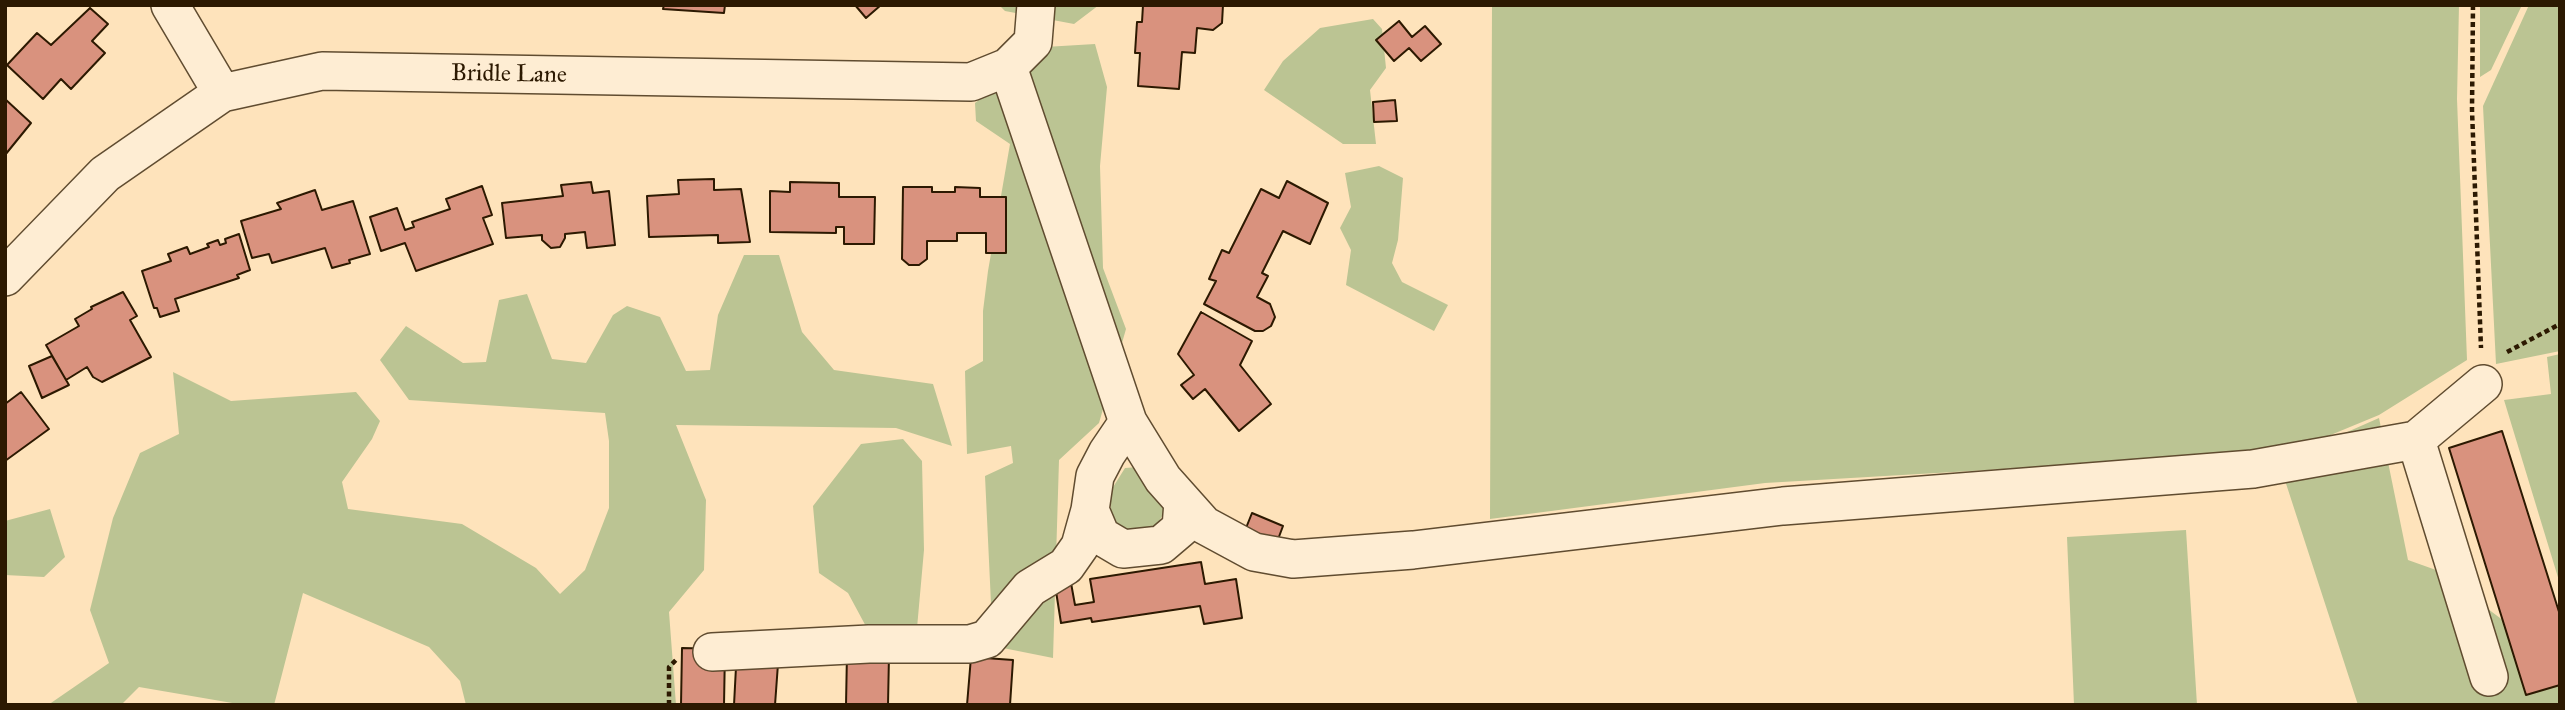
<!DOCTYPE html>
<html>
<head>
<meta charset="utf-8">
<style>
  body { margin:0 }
  #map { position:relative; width:2565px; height:710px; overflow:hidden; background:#fee3bb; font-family:"IM FELL Great Primer",serif }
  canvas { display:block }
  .frame { position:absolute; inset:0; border:7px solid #2c1901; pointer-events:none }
</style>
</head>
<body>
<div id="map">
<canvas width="2565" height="710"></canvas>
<div class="frame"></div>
</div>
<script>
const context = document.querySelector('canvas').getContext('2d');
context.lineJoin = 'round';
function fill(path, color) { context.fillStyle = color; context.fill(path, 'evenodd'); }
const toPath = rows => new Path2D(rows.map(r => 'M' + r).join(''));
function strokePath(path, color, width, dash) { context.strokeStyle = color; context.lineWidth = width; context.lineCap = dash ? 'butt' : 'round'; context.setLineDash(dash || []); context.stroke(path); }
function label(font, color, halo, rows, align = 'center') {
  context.font = font + ' "IM FELL Great Primer",serif'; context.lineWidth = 6; context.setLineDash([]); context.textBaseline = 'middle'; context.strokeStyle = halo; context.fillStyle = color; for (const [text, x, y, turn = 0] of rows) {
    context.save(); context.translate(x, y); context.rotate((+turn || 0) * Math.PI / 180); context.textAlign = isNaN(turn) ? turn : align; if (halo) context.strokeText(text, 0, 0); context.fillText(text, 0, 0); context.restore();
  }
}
fill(toPath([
  [999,5,1099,5,1074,24,1005,11],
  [1492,5,2459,5,2457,99,2467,360,2379,415,2304,446,2091,464,1765,483,1490,519],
  [2480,5,2522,5,2491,70,2480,77],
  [2529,5,2560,5,2560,351,2496,364,2483,106],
  [1373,19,1382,29,1386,68,1370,90,1376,144,1343,144,1264,90,1283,61,1320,28],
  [1095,44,1107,87,1100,166,1103,268,1126,329,1099,423,1059,460,1053,658,993,646,985,476,1013,463,1011,446,967,454,965,371,983,361,983,311,988,271,1010,144,976,121,975,103,1045,47],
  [1379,166,1403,178,1398,240,1392,263,1402,282,1448,305,1434,331,1346,285,1351,250,1340,228,1351,207,1345,173],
  [744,255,779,255,802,332,834,370,933,384,952,446,896,428,676,425,706,500,704,570,669,612,676,705,466,705,460,681,429,647,303,593,274,705,244,705,139,687,121,705,48,705,109,663,90,610,113,518,140,453,179,434,173,372,231,401,356,392,380,421,372,439,342,482,348,509,462,524,536,568,560,594,585,570,609,508,609,441,605,413,409,400,380,360,406,326,463,363,486,362,499,300,527,294,552,359,586,363,613,315,627,306,660,317,686,371,710,370,718,315],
  [2560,354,2560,584,2504,400,2551,394,2547,357],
  [2379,418,2408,560,2436,570,2560,663,2560,705,2358,705,2279,462],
  [903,439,922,461,924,550,917,628,869,632,848,593,819,573,813,506,861,444],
  [1139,467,1166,509,1157,525,1149,529,1127,532,1118,527,1111,517,1110,492,1125,468],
  [50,509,65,557,44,577,5,575,5,521],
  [2186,530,2197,705,2074,705,2067,537]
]), '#bbc493');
const building = toPath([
  [664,5,725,5,724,13,663,9,664,5],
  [855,5,881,5,866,18,855,5],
  [1143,5,1223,5,1222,23,1213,30,1197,28,1195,53,1182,52,1179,89,1138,86,1140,53,1135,53,1137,22,1142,22,1143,5],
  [90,8,108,24,92,41,105,53,71,89,61,79,43,99,7,65,37,33,51,45,90,8],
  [1399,21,1412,37,1425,26,1441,44,1421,61,1409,48,1394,61,1376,40,1399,21],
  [5,99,31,123,5,155,5,99],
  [1395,100,1397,121,1374,122,1373,102,1395,100],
  [714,179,714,190,741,189,750,242,718,243,718,235,649,237,647,196,679,194,678,180,714,179],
  [1287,181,1328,203,1310,244,1283,231,1262,273,1268,276,1257,297,1270,304,1275,317,1271,326,1263,331,1255,331,1204,304,1216,281,1209,279,1222,250,1229,253,1261,189,1279,198,1287,181],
  [591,182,593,193,609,191,615,245,587,248,585,232,565,234,565,238,560,247,551,248,542,240,542,235,506,238,502,203,563,196,561,185,591,182],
  [790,182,839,183,839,197,875,197,874,244,844,244,844,227,836,227,836,233,770,232,770,191,790,192,790,182],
  [482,186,492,215,483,218,493,244,416,271,405,243,381,251,370,217,397,208,405,230,414,227,412,222,450,209,446,199,482,186],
  [903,187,932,187,932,192,955,192,955,187,980,188,980,197,1006,197,1006,253,986,253,986,233,957,233,957,241,927,241,927,259,919,265,909,265,902,259,903,187],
  [315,190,322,210,353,201,370,254,349,260,350,263,332,268,325,248,272,263,269,254,252,258,241,221,281,209,277,203,315,190],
  [239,234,250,270,237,275,239,278,175,299,179,311,160,317,157,308,154,308,142,271,171,261,168,254,187,247,190,254,209,247,207,244,218,240,220,245,226,243,225,239,239,234],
  [123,292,137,316,130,320,151,357,102,382,93,377,87,367,66,380,46,345,79,326,75,319,92,309,91,307,123,292],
  [1201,312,1252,341,1240,365,1271,404,1239,431,1205,389,1193,399,1181,385,1194,375,1178,354,1201,312],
  [52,356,69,385,42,398,29,366,52,356],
  [21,392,49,429,5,461,5,404,21,392],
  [2502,431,2560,615,2560,685,2526,695,2449,448,2502,431],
  [1252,513,1283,526,1277,542,1246,528,1252,513],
  [1201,562,1205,584,1236,579,1242,618,1204,624,1200,606,1092,622,1091,618,1061,623,1055,585,1071,583,1075,605,1094,602,1090,579,1201,562],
  [682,648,725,649,724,705,681,705,682,648],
  [737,648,779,650,775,705,734,705,737,648],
  [847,653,889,655,888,705,846,705,847,653],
  [971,657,1013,660,1010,705,967,705,971,657]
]);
fill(building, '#d9927e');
strokePath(building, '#2c1901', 2);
const minor = toPath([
  [170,5,222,93],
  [1008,67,1128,422,1163,479,1204,525,1254,552,1293,559,1413,550,1783,506,2253,469,2416,440,2483,384],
  [5,277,105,174,222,93,322,71,971,82,1008,67,1033,42,1036,5],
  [1128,422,1107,453,1095,476,1090,510,1101,536,1123,549,1161,545,1181,528,1183,502],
  [2416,440,2489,677],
  [712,652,869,644,970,644,987,639,1030,588,1066,566,1080,546,1090,510]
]);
strokePath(minor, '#604c30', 40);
strokePath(toPath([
  [2473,5,2472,110,2481,348],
  [2507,352,2560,324],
  [669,705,669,667,676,660]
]), '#2c1901', 4.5, [5, 3.5]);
strokePath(minor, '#feedd3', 37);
label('24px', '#2c1901', '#feedd3', [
  ["Bridle Lane",509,75,1]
]);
</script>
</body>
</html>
